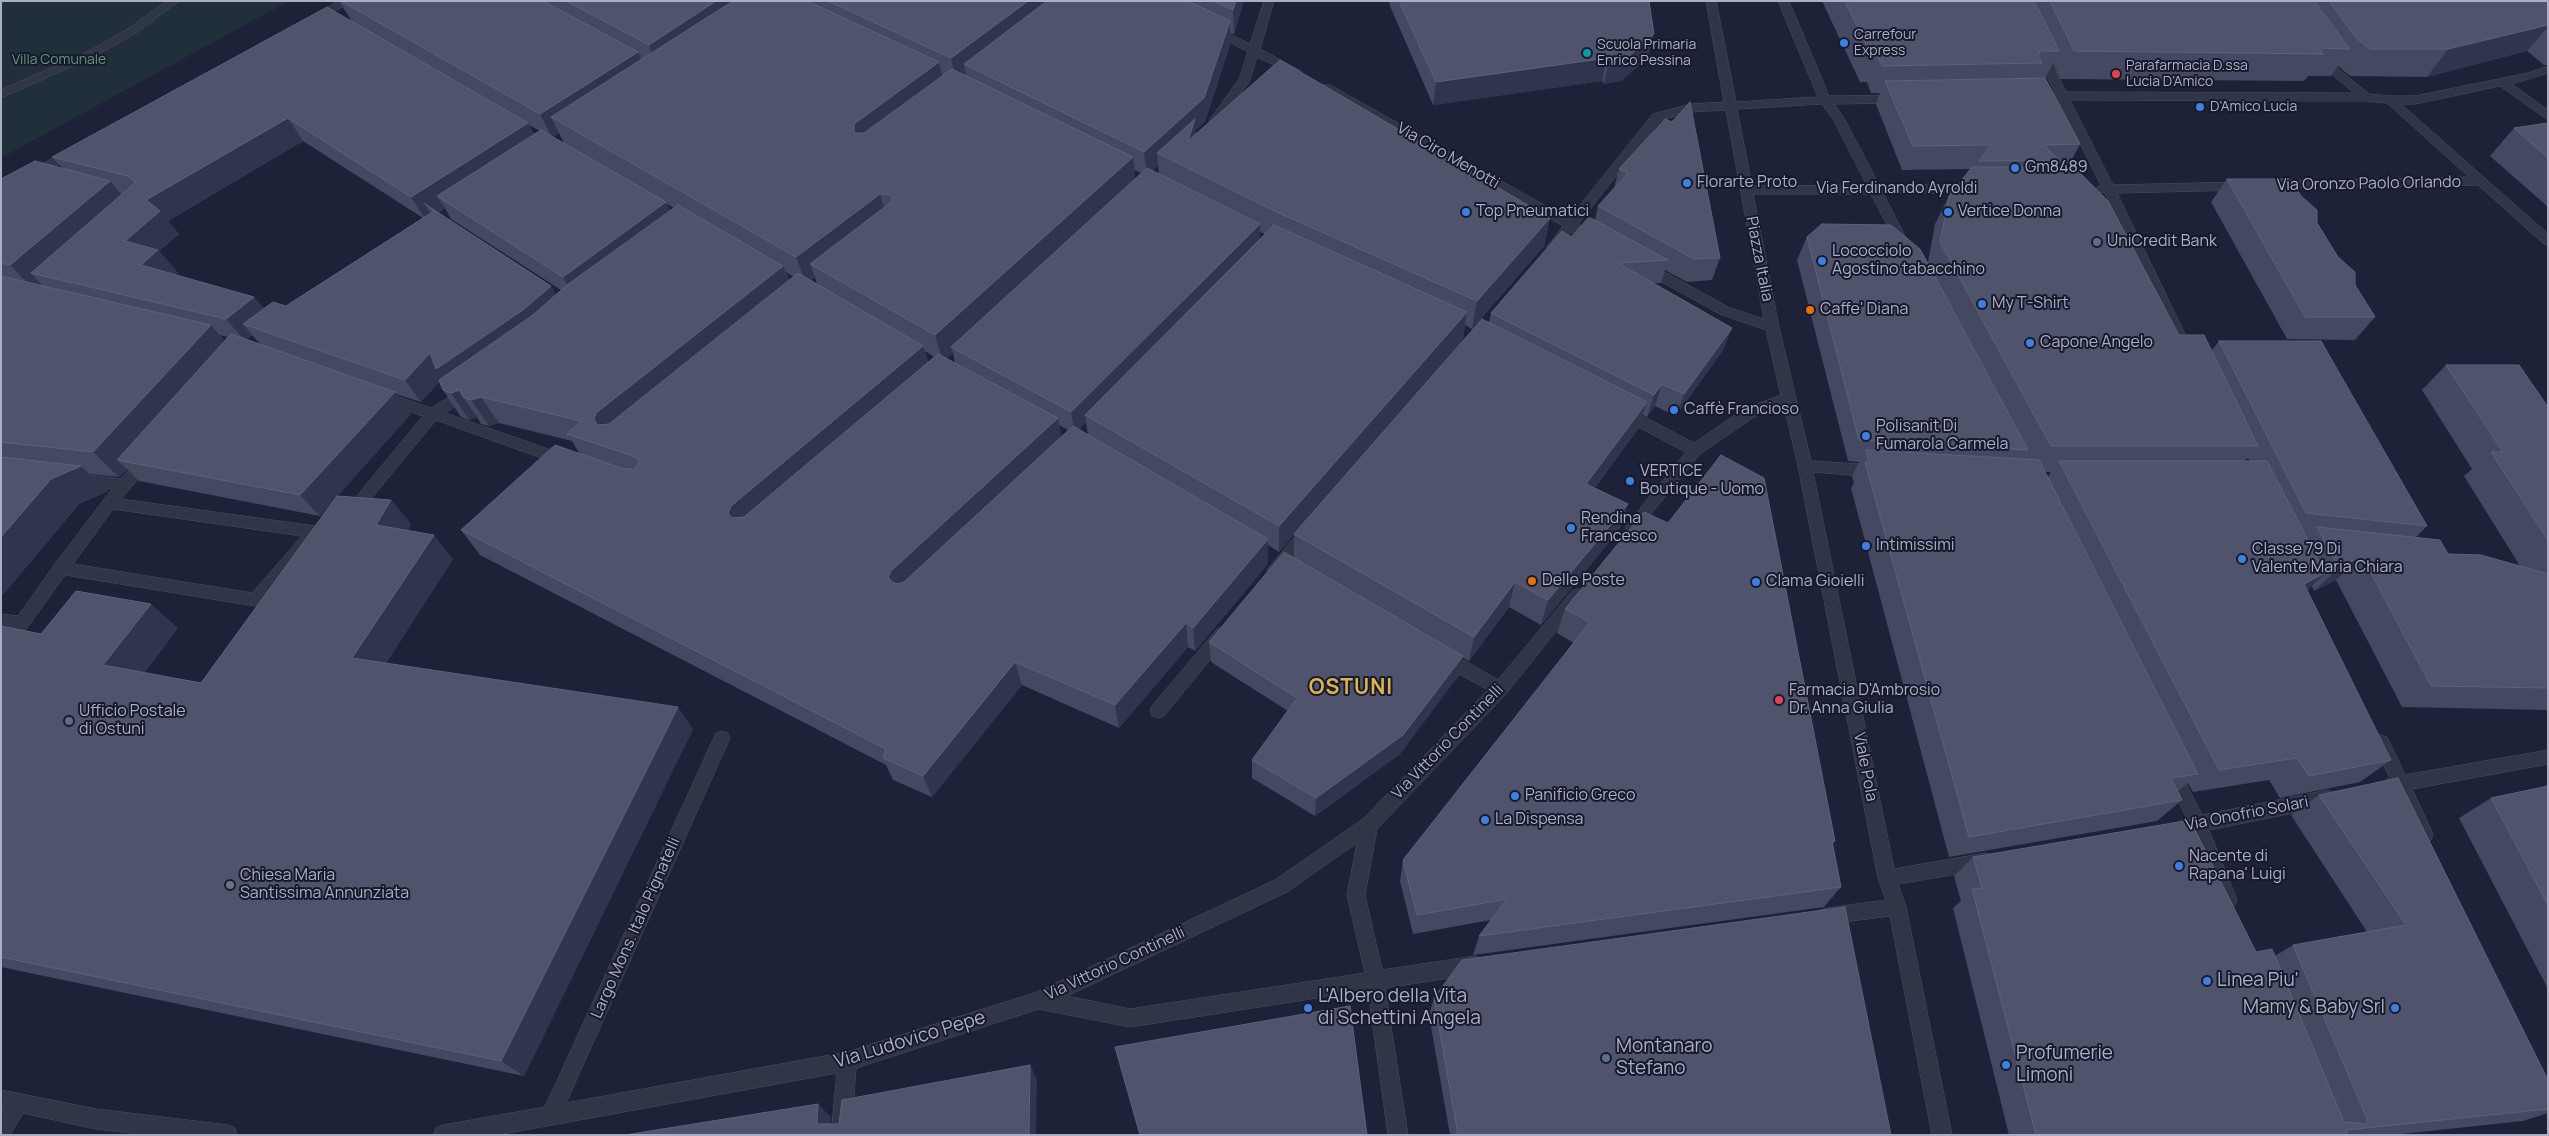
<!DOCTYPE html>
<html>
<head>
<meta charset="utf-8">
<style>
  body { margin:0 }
  #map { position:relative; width:2549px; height:1136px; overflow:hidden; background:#1e2238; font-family:Manrope,sans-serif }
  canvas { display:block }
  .frame { position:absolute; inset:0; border:2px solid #abaec5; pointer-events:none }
</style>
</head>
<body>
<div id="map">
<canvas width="2549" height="1136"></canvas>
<div class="frame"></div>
</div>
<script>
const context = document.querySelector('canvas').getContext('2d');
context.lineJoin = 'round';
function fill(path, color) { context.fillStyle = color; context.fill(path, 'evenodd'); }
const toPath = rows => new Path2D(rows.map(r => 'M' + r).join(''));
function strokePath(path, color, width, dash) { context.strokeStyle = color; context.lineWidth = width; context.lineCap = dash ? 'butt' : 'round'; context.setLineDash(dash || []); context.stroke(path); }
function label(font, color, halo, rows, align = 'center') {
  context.font = font + ' Manrope,sans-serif'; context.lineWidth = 4; context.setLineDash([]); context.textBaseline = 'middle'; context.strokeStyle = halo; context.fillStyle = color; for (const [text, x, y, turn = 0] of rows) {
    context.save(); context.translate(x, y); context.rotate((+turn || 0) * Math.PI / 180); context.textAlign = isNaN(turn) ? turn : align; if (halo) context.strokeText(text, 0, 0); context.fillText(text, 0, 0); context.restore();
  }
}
fill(toPath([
  [1,1,289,1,1,158]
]), '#202f39');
const minor = toPath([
  [167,1,179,1,136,33,95,56,1,98,1,90,87,52,128,29,167,1],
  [338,1,352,1,318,21,314,22,309,19,338,1],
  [1264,1,1274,1,1260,49,1301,71,1299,73,1291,73,1257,57,1249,82,1219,124,1211,124,1209,121,1239,79,1248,52,1207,30,1213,27,1217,28,1250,44,1264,1],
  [1706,1,1716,1,1736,102,1818,97,1778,1,1789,1,1829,96,1898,95,1904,99,1898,103,1834,104,1844,118,1879,185,1973,185,1979,189,1973,193,1883,193,1910,246,1904,250,1898,246,1871,194,1753,194,1779,327,1811,461,1876,465,1881,467,1883,471,1881,475,1876,477,1813,472,1894,869,1986,853,1992,855,1995,861,1992,867,1986,869,1898,884,1906,907,1952,1135,1932,1135,1890,916,1827,924,1821,922,1818,916,1821,910,1827,908,1886,900,1878,878,1798,466,1784,405,1754,417,1700,454,1637,531,1627,531,1625,527,1686,452,1619,417,1617,413,1619,409,1629,409,1694,443,1744,409,1781,395,1766,330,1720,314,1640,270,1639,267,1645,263,1650,264,1730,308,1764,319,1726,110,1691,112,1661,120,1578,224,1585,230,1583,233,1579,234,1572,232,1556,251,1552,252,1546,248,1563,226,1320,88,1322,85,1330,85,1569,219,1653,114,1691,104,1724,102,1706,1],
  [1822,104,1833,119,1867,185,1752,186,1737,109,1822,104],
  [2040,49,2046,52,2066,92,2354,93,2327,70,2316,55,2322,52,2326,53,2335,66,2369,94,2390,96,2415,96,2528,73,2548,66,2548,73,2512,84,2548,110,2548,120,2500,86,2415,104,2401,104,2548,234,2548,245,2544,244,2478,185,2270,188,2270,182,2274,181,2469,177,2387,103,2366,101,2070,100,2113,185,2241,182,2247,186,2241,190,2117,193,2194,353,2187,358,2182,356,2105,193,2097,192,2095,189,2101,185,2058,100,2036,100,2030,96,2036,92,2055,92,2034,52,2040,49],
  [72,148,78,152,76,155,1,195,1,186,72,148],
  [467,386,472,387,474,391,472,395,445,413,568,456,570,460,568,464,558,464,436,420,356,517,346,517,344,513,346,509,423,416,380,401,378,397,380,393,385,392,431,408,467,386],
  [146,454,151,456,153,460,151,464,121,499,315,526,320,528,322,532,260,604,255,606,65,575,27,628,7,652,1,654,1,636,9,628,1,626,1,614,18,616,55,564,112,489,75,484,73,480,75,476,80,474,121,479,141,456,146,454],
  [113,509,302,536,252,593,73,564,113,509],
  [1307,526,1312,528,1314,532,1312,536,1280,574,1275,576,1270,574,1267,570,1270,566,1302,528,1307,526],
  [1577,589,1582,591,1585,595,1582,599,1506,694,1377,829,1365,895,1382,970,1475,956,1481,959,1484,965,1481,971,1475,974,1385,988,1408,1135,1388,1135,1368,990,1130,1027,1039,1009,856,1068,851,1135,831,1135,837,1073,497,1135,434,1135,436,1128,443,1125,545,1107,716,733,722,731,728,733,730,738,566,1103,847,1052,1037,992,1275,880,1363,819,1488,690,1438,662,1436,657,1438,652,1444,650,1450,652,1498,680,1572,591,1577,589],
  [1357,843,1347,895,1365,973,1130,1009,1067,996,1287,892,1357,843],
  [1222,627,1227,629,1230,634,1227,639,1164,716,1158,718,1152,716,1150,711,1152,706,1217,629,1222,627],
  [2381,735,2387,737,2405,775,2548,750,2548,764,2412,789,2433,834,2431,840,2425,842,2419,840,2396,792,2386,790,2384,785,2386,780,2390,778,2373,742,2375,737,2381,735],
  [2172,765,2178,767,2202,815,2328,790,2334,793,2336,798,2334,803,2328,806,2209,830,2237,900,2234,906,2228,908,2222,906,2193,833,2182,832,2180,826,2182,820,2187,819,2164,772,2166,767,2172,765],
  [1,1090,96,1109,228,1125,235,1128,237,1135,147,1135,96,1129,23,1113,10,1135,1,1135,1,1114,4,1109,1,1109,1,1090]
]);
strokePath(minor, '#4c4f63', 1);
fill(minor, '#313548');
fill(toPath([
  [339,1,1244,1,1234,34,1230,33,1230,45,1205,122,1195,130,1196,134,1550,218,1544,246,1472,329,1465,325,1463,340,1279,552,1268,545,1268,564,1195,651,1188,647,1119,728,1022,685,932,797,893,780,886,765,480,555,461,530,579,453,572,441,499,423,489,426,481,424,477,417,469,420,461,417,443,390,439,382,421,402,396,394,411,414,337,496,391,500,411,524,408,530,453,559,386,663,693,729,524,1076,1,967,1,626,41,634,178,628,144,673,201,683,335,499,320,516,139,481,127,469,119,477,90,474,108,491,79,504,1,597,1,179,62,168,52,157,351,20],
  [529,125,540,131,534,134],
  [559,133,564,143,553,137],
  [303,141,423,218,286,306,264,309,254,297,175,275,178,273,159,251,179,234,168,221],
  [1158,165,1159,174,1152,171],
  [1134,170,1142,173,1135,179],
  [667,204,674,208,670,210],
  [445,208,451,219,561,290,556,295,551,286,438,213],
  [1260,232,1265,234,1260,240],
  [786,272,794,277,789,280],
  [815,277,817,284,811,280],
  [220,335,228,337,224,341],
  [252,335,260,344,247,339],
  [925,351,934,357,928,362],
  [953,353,955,363,946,358],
  [1086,422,1088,435,1079,430],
  [1059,425,1068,430,1061,437],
  [1389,1,1649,1,1648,57,1621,81,1604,84,1602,81,1433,105,1390,6],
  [1822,1,2548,1,2548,65,2544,65,2527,51,2427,77,2350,76,2338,66,2331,76,2308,76,2304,81,2060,79,2053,63,2045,78,2080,144,2068,167,2179,335,2212,350,2219,341,2427,526,2415,538,2448,554,2520,566,2464,476,2472,469,2422,390,2446,365,2548,407,2548,710,2402,707,2336,580,2314,591,2312,586,2307,591,2391,760,2360,782,2280,798,2269,780,2193,792,2188,783,2178,791,2182,800,2157,821,1949,857,1851,488,1854,483,1852,476,1859,462,1848,461,1797,260,1807,237,1928,262,1935,224,1949,196,1971,169,1902,170,1876,104,1880,93,1871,93,1867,82,1860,82],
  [2248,458,2250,461,2244,461],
  [2045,472,2051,472,2048,477],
  [1665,119,1720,258,1712,280,1687,282,1665,270,1661,283,1654,283,1732,328,1723,350,1676,416,1655,406,1647,417,1643,415,1638,429,1595,488,1628,504,1619,530,1541,625,1509,607,1469,661,1462,657,1459,675,1400,754,1315,816,1252,778,1252,760,1288,711,1211,662,1209,642,1294,558,1294,534,1489,322,1491,313,1571,237,1595,220,1598,206,1614,188,1619,169],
  [2548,123,2548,207,2490,156,2514,128],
  [2227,179,2317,223,2375,317,2355,340,2287,339,2211,202],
  [1644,512,1835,841,1832,845,1841,887,1824,907,1473,955,1479,936,1491,920,1413,934,1400,881,1403,860,1574,643,1557,633,1565,609],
  [2548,786,2548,989,2459,818,2491,798],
  [2319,795,2548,1080,2548,1113,2523,1121,2392,1135,2009,1135,1953,908,1961,901,1954,876,1973,857,2256,952,2275,956,2293,945,2367,932,2291,815],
  [1434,998,1891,1135,1450,1135,1429,1015]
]), '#444861');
fill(toPath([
  [716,1,760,1,659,69,649,45],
  [1028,1,1064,1,964,64,966,74,956,82,951,58],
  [1236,1,1244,1,1234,34,1233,10],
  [1230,21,1230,45,1205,122,1195,130,1196,148,1157,153,1158,165,1147,176,1144,152],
  [2548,25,2548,27,2527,51,2427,77,2448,49],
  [1654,34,1648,57,1621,81,1604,84,1609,61],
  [638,52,648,76,551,117,559,133,552,138,540,114],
  [1607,58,1602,81,1433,105,1436,82],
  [939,62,945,89,862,160,854,133,854,124],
  [288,118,303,141,168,221,179,234,159,251,178,273,161,288,141,265,125,241,146,200],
  [528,123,540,146,437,196,445,208,435,214,434,211,425,204,432,216,426,220,411,197],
  [1133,157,1136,184,951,347,953,353,943,362,935,335],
  [110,181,133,208,31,273,43,286,36,292,10,265],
  [880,194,888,222,810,264,815,277,806,284,796,257],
  [666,202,677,225,576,300,563,277],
  [1550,218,1544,246,1472,329,1477,301],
  [1260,224,1260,247,1085,415,1086,422,1075,434,1071,412],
  [783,266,794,293,609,446,594,420,596,413],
  [551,286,564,308,443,378,421,402,405,380,430,353],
  [254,297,273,319,243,324,252,335,245,341,226,319],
  [1467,312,1463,340,1279,552,1279,526],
  [211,325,233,351,117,460,127,469,119,477,93,452],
  [1732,328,1723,350,1676,416,1684,394],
  [923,346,931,372,741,538,728,513,731,506],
  [1662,384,1655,406,1647,417,1654,395],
  [460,390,463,397,477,417,469,420,451,393],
  [395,392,411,414,320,516,300,495],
  [481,397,499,423,489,426,471,400],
  [1647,402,1638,429,1579,510,1586,484],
  [1058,418,1063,444,897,601,888,577,891,571],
  [81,466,108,491,79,504,1,597,1,537,51,479],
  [391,500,411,524,397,549,376,525],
  [1628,504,1619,530,1541,625,1548,600],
  [434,535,453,559,375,681,352,658],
  [1268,539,1268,564,1195,651,1193,628],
  [2362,556,2336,580,2314,591,2339,568],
  [2325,573,2299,599,2304,584],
  [1515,582,1509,607,1469,661,1474,637],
  [151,604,178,628,132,688,103,665],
  [1186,623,1188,647,1119,728,1115,705],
  [1463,656,1459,675,1400,754,1315,816,1316,798],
  [1015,662,1022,685,932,797,923,776],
  [678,707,693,729,524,1076,501,1061],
  [1030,1065,1037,1079,1036,1135,1029,1135],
  [818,1104,831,1117,830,1135,817,1124]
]), '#30344c');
const building = toPath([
  [341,1,543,1,638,52,540,114,341,1],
  [566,1,716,1,649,45,566,1],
  [733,1,807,1,939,62,854,124,854,133,864,133,952,69,1133,157,935,335,810,264,890,203,893,200,891,195,880,194,796,257,551,117,733,1],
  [828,1,1028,1,951,58,828,1],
  [1047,1,1188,1,1230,21,1204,98,1144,152,964,64,1047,1],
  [1213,1,1236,1,1233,10,1213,1],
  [1399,1,1649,1,1654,34,1627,58,1609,61,1607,58,1436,82,1399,1],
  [1845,1,2034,1,2059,51,2039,51,2040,54,2037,54,2042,63,1882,66,1877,55,1871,55,1845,1],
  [2050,1,2314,1,2350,49,2319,48,2323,54,2074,51,2050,1],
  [2329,1,2548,1,2548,25,2448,49,2370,49,2356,38,2329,1],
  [327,7,528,123,411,197,288,118,146,200,160,211,125,241,158,250,141,265,254,297,226,319,31,273,136,182,128,176,52,157,327,7],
  [1280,60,1550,218,1477,301,1277,212,1157,153,1195,119,1188,141,1280,60],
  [2045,78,2080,144,2044,145,2059,160,1979,161,1991,145,1913,146,1885,81,2045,78],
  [1690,102,1720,258,1694,259,1598,206,1628,173,1619,169,1665,119,1672,122,1690,102],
  [2548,123,2548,158,2514,128,2548,123],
  [541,130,666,202,563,277,437,196,541,130],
  [35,161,110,181,10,265,1,263,1,179,35,161],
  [1972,167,2074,167,2108,201,2179,335,2204,335,2258,446,2051,446,1940,242,1949,196,1972,167],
  [1147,168,1260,224,1071,412,951,347,1147,168],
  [2227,179,2291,179,2301,196,2317,210,2317,223,2338,257,2355,272,2355,285,2375,317,2305,317,2227,179],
  [425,204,551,286,523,310,436,369,430,353,405,380,243,324,273,302,286,306,434,211,425,204],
  [678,205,783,266,596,413,594,420,598,425,609,424,798,273,923,346,731,506,728,513,732,518,744,517,938,354,1058,418,891,571,888,577,892,582,898,584,904,582,1073,426,1268,539,1193,628,1186,623,1115,705,1015,662,923,776,883,758,886,749,461,530,555,445,624,469,635,469,639,462,636,457,567,434,581,421,481,397,471,400,463,397,460,390,451,393,443,390,439,380,533,315,567,285,678,205],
  [1589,217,1668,260,1618,263,1732,328,1684,394,1662,384,1654,395,1491,313,1562,231,1571,237,1589,217],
  [1822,224,1891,225,1920,249,2028,450,1859,440,1807,237,1822,224],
  [1274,225,1467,312,1279,526,1085,415,1274,225],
  [1,276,211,325,93,452,1,442,1,276],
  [1482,319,1647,402,1586,484,1628,504,1548,600,1515,582,1474,637,1294,534,1482,319],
  [231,334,395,392,300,495,117,460,231,334],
  [2219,341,2321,341,2427,526,2306,513,2219,341],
  [2446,365,2519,365,2548,407,2548,540,2491,452,2503,452,2446,365],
  [1866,450,2039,460,2198,774,2171,778,2182,800,1969,837,1865,462,1869,462,1866,450],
  [1721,455,1764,478,1835,841,1832,841,1841,887,1479,936,1507,899,1417,915,1403,860,1590,622,1565,609,1644,512,1668,523,1721,455],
  [1,457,81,466,51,479,1,537,1,457],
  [2059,461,2267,461,2325,573,2304,584,2391,760,2309,776,2297,758,2219,770,2059,461],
  [337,496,391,500,376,525,434,535,352,658,678,707,501,1061,1,957,1,626,41,634,76,591,151,604,103,665,201,683,337,496],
  [2317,527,2440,540,2448,554,2481,555,2548,574,2548,688,2431,686,2362,556,2339,568,2317,527],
  [1284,552,1463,656,1403,735,1316,798,1252,760,1297,698,1209,642,1284,552],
  [2398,778,2548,1080,2548,1109,2346,1130,2348,1135,2036,1135,1972,889,1982,888,1973,857,2190,820,2256,952,2272,949,2344,1122,2366,1124,2368,1121,2293,945,2406,925,2319,795,2398,778],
  [2548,786,2548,905,2491,798,2548,786],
  [1845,907,1891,1135,1458,1135,1434,998,1462,960,1845,907],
  [1350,1006,1367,1135,1140,1135,1115,1047,1350,1006],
  [1030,1065,1029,1135,625,1135,818,1104,817,1124,839,1124,842,1100,1030,1065]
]);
fill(building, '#4f536c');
strokePath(building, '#5d617a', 1);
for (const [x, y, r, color] of [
  [1844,43,5,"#3f7fe0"],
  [1587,53,5,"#0f9aa8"],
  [2116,74,5,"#e0444e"],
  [2200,107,5,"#3f7fe0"],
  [2015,168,5,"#3f7fe0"],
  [1687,183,5,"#3f7fe0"],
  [1466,212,5,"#3f7fe0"],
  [1948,212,5,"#3f7fe0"],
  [2097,242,5,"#5c6f8a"],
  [1822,261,5,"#3f7fe0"],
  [1982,304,5,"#3f7fe0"],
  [1810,310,5,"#e8710a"],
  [2030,343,5,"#3f7fe0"],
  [1674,410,5,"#3f7fe0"],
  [1866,436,5,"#3f7fe0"],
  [1630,481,5,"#3f7fe0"],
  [1571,528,5,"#3f7fe0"],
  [1866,546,5,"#3f7fe0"],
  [2242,559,5,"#3f7fe0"],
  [1532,581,5,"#e8710a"],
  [1756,582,5,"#3f7fe0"],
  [1779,700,5,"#e0444e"],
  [69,721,5,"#5c6f8a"],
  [1515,796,5,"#3f7fe0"],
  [1485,820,5,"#3f7fe0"],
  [2179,866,5,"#3f7fe0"],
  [230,885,5,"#6b7280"],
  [2207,981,5,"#3f7fe0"],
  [1308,1008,5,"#3f7fe0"],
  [2395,1008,5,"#3f7fe0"],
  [1606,1058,5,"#5c6f8a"],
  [2006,1065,5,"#3f7fe0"]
]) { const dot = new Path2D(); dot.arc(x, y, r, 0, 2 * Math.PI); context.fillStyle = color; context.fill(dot); strokePath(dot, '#171a2c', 2); }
label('14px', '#abaec5', '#171a2c', [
  ["Carrefour",1854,35],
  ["Express",1854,51],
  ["Scuola Primaria",1597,45],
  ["Enrico Pessina",1597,61],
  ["Parafarmacia D.ssa",2126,66],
  ["Lucia D'Amico",2126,82],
  ["D'Amico Lucia",2210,107]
], 'left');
label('14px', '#62977d', '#171a2c', [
  ["Villa Comunale",59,60]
]);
label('16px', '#abaec5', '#171a2c', [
  ["Via Ciro Menotti",1448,156,30],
  ["Via Oronzo Paolo Orlando",2369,184,-1],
  ["Via Ferdinando Ayroldi",1897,189],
  ["Piazza Italia",1759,259,79],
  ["Via Vittorio Continelli",1448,742,-46],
  ["Viale Pola",1865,767,79],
  ["Via Onofrio Solari",2247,814,-11],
  ["Largo Mons. Italo Pignatelli",636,928,-66],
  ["Via Vittorio Continelli",1115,964,-25]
]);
label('16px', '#abaec5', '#171a2c', [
  ["Gm8489",2025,168],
  ["Florarte Proto",1697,183],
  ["Top Pneumatici",1476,212],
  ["Vertice Donna",1958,212],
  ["UniCredit Bank",2107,242],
  ["Lococciolo",1832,252],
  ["Agostino tabacchino",1832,270],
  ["My T-Shirt",1992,304],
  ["Caffe' Diana",1820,310],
  ["Capone Angelo",2040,343],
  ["Caffè Francioso",1684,410],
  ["Polisanit Di",1876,427],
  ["Fumarola Carmela",1876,445],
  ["VERTICE",1640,472],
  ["Boutique - Uomo",1640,490],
  ["Rendina",1581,519],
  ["Francesco",1581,537],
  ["Intimissimi",1876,546],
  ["Classe 79 Di",2252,550],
  ["Valente Maria Chiara",2252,568],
  ["Delle Poste",1542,581],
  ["Clama Gioielli",1766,582],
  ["Farmacia D'Ambrosio",1789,691],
  ["Dr. Anna Giulia",1789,709],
  ["Ufficio Postale",79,712],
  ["di Ostuni",79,730],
  ["Panificio Greco",1525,796],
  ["La Dispensa",1495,820],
  ["Nacente di",2189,857],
  ["Rapana' Luigi",2189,875],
  ["Chiesa Maria",240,876],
  ["Santissima Annunziata",240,894]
], 'left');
label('19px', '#abaec5', '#171a2c', [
  ["Linea Piu'",2217,981],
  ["L'Albero della Vita",1318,997],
  ["di Schettini Angela",1318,1019],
  ["Mamy & Baby Srl",2385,1008,"right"],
  ["Montanaro",1616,1047],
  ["Stefano",1616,1069],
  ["Profumerie",2016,1054],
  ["Limoni",2016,1076]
], 'left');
label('19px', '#abaec5', '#171a2c', [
  ["Via Ludovico Pepe",910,1040,-17]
]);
context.letterSpacing = '1px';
label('bold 21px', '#dbb351', '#171a2c', [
  ["OSTUNI",1351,688]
]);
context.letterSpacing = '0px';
</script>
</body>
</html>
